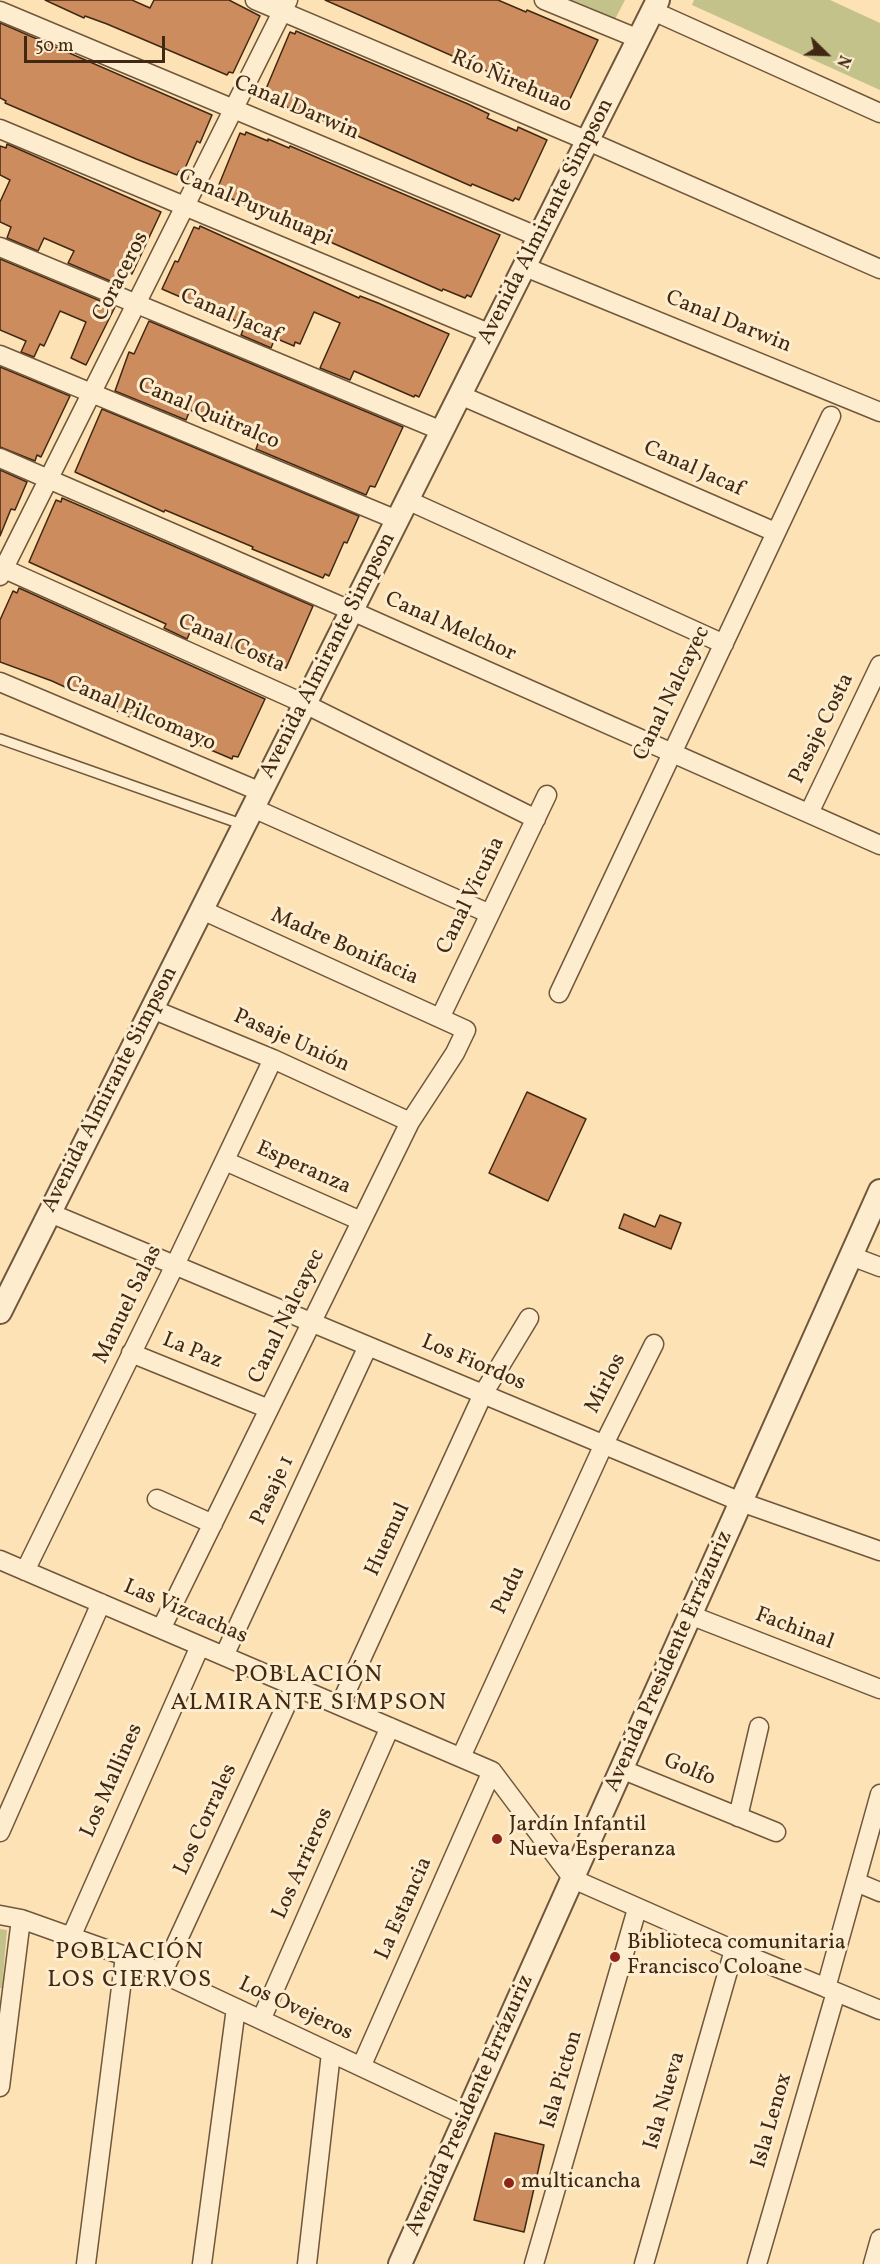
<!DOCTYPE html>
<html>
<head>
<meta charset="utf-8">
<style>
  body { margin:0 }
  #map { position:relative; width:880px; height:2264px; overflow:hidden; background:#fce2b4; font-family:Vollkorn,serif }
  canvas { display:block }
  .north { position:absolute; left:796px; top:24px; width:60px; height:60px; -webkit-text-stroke:4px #fdecce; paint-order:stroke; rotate:113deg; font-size:16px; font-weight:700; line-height:24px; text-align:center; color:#412813 }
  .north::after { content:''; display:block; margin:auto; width:21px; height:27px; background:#412813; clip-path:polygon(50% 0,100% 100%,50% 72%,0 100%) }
  .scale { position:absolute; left:24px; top:36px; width:141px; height:27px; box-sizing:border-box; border:3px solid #412813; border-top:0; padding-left:8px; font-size:18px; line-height:21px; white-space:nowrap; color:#412813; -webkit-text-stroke:4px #fdecce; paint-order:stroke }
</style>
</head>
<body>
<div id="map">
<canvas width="880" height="2264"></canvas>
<div class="north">N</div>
<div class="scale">50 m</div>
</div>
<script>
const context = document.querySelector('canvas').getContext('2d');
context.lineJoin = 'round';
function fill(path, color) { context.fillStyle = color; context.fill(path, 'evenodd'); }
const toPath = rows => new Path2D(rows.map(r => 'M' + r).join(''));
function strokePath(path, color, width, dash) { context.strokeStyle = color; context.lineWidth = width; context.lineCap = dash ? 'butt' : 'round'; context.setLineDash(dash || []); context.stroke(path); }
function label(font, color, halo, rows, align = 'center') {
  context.font = font + ' Vollkorn,serif'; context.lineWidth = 6; context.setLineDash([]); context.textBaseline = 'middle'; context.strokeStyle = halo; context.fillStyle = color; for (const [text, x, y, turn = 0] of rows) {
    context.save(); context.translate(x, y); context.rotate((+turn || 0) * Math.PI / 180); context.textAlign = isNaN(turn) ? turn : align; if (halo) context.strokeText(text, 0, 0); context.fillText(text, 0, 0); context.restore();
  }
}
fill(toPath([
  [566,0,625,0,614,21],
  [694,0,830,0,880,23,880,90,692,5],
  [0,1929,7,1930,2,1988,0,1988]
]), '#c3c28a');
const building = toPath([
  [45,0,132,0,150,8,154,0,229,0,260,16,233,73,229,72,227,75,107,24,85,16,84,18,45,0],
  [325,0,498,0,526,12,527,10,598,40,568,103,564,101,562,104,325,0],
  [0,23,212,115,200,143,197,141,183,173,179,171,177,175,136,159,5,103,6,101,0,98,0,23],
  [296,31,468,104,489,114,487,118,517,131,518,127,547,140,519,200,515,198,513,201,472,184,471,186,294,108,293,110,263,96,290,32,295,34,296,31],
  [246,132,268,141,268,139,289,148,290,146,500,235,471,297,467,295,465,298,443,289,442,291,216,192,240,133,245,135,246,132],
  [7,144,161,212,132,274,128,272,122,286,68,263,74,251,44,238,38,251,7,238,11,227,0,222,0,202,10,180,0,175,0,146,6,148,7,144],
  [200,226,359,298,360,296,378,303,449,334,419,397,415,395,414,397,354,371,350,380,320,368,340,323,314,312,300,344,295,342,294,346,275,338,271,348,241,335,245,325,162,289,175,261,178,262,194,227,199,229,200,226],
  [0,259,115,307,86,365,71,358,86,322,60,311,44,346,40,344,34,357,21,352,26,341,0,330,0,259],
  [149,321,403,427,375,487,370,486,366,495,256,449,260,438,230,425,229,427,190,410,186,420,115,391,129,352,134,354,149,321],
  [0,367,70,396,41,457,37,455,35,461,0,447,0,367],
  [102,409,359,516,347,543,344,542,329,576,325,574,323,578,284,562,252,549,253,547,165,510,164,512,75,472,102,409],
  [0,470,27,482,15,510,11,509,0,536,0,470],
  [62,498,313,606,286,668,281,666,280,669,191,630,187,639,164,628,166,624,29,562,56,500,61,502,62,498],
  [19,588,265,699,238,757,233,756,232,759,131,716,130,717,52,681,0,662,0,620,13,591,17,593,19,588],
  [527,1092,586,1119,548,1201,489,1173,527,1092],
  [624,1214,655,1227,660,1215,681,1223,671,1249,619,1228,624,1214],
  [495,2133,544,2145,524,2232,474,2220,495,2133]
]);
fill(building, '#cd8c5d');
strokePath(building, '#412813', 1.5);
const service = toPath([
  [0,739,244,825]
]);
const minor = toPath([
  [255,0,588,141,880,269],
  [544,0,639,39],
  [0,11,539,237],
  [653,11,880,113],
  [0,129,491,334],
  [0,247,442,431],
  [525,267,880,412],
  [0,355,397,520],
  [460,395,775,532],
  [0,458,352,611,880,845],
  [407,500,724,644],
  [0,567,305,704,536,819],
  [0,576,288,0],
  [0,682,261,792],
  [253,808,490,914],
  [809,813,880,665],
  [559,993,831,416],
  [152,1009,273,1059,410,1122],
  [440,1018,547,795],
  [225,1161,361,1221],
  [50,1213,741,1502,880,1551],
  [851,1256,880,1267],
  [131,1353,269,1409],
  [157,1499,213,1524],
  [0,1560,492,1771,573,1879,734,1950,880,2010],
  [25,1571,175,1265,273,1059],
  [690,1615,880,1689],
  [161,1629,410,1122,455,1053,466,1030,202,910],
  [224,1656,368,1346],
  [340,1705,483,1394,529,1318],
  [461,1757,604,1444,654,1344],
  [621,1769,776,1832],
  [738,1817,759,1727],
  [0,1832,101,1603],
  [856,1882,880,1892],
  [0,1915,21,1919,125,1956,466,2116],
  [71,1937,200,1646],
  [162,1974,295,1686],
  [826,1988,880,1794],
  [261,2020,390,1727],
  [361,2067,492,1771],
  [0,2087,21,1919],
  [86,2264,125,1956],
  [202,2264,236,2008],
  [307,2264,331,2053],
  [534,2264,637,1909],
  [644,2264,734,1950],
  [757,2264,836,1992],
  [873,2264,880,2239]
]);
const tertiary = toPath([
  [0,1312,658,0],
  [400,2264,880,1191]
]);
strokePath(service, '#70563b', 12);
strokePath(minor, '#70563b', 21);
strokePath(tertiary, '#70563b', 26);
strokePath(service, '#fdecce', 9);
strokePath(minor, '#fdecce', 18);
strokePath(tertiary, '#fdecce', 22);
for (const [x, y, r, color] of [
  [497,1839,6,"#8f2418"],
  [615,1957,6,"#8f2418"],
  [509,2183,6,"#8f2418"]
]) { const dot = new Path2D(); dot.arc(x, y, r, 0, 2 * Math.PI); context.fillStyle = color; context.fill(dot); strokePath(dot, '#fdecce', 2); }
label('22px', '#412813', '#fdecce', [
  ["Río Ñirehuao",511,83,23],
  ["Canal Darwin",296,109,23],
  ["Canal Puyuhuapi",255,209,23],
  ["Avenida Almirante Simpson",547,222,-63],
  ["Coraceros",122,277,-63],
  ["Canal Jacaf",230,317,23],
  ["Canal Darwin",728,323,22],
  ["Canal Quitralco",208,415,23],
  ["Canal Jacaf",693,470,24],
  ["Canal Melchor",450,628,24],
  ["Canal Costa",231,645,24],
  ["Avenida Almirante Simpson",329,656,-63],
  ["Canal Nalcayec",673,694,-64],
  ["Canal Pilcomayo",140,715,23],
  ["Pasaje Costa",823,729,-64],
  ["Canal Vicuña",472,896,-64],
  ["Madre Bonifacia",344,948,24],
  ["Pasaje Unión",291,1042,24],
  ["Avenida Almirante Simpson",111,1090,-63],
  ["Esperanza",303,1169,24],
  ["Manuel Salas",129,1305,-64],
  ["Canal Nalcayec",288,1317,-64],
  ["La Paz",192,1352,22],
  ["Los Fiordos",473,1364,23],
  ["Mirlos",607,1384,-63],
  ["Pasaje 1",274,1491,-65],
  ["Huemul",389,1540,-65],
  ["Pudu",510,1591,-65],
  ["Las Vizcachas",185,1613,23],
  ["Fachinal",794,1630,21],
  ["Avenida Presidente Errázuriz",670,1662,-66],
  ["Golfo",689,1771,22],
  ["Los Mallines",113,1781,-66],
  ["Los Corrales",207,1820,-65],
  ["Los Arrieros",304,1864,-66],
  ["La Estancia",405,1909,-66],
  ["Los Ovejeros",295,2010,25],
  ["Isla Picton",563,2080,-74],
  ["Isla Nueva",666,2101,-74],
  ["Avenida Presidente Errázuriz",471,2106,-66],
  ["Isla Lenox",773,2121,-74]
]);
label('22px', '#412813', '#fdecce', [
  ["Jardín Infantil",509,1826],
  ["Nueva Esperanza",509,1851],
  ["Biblioteca comunitaria",627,1944],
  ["Francisco Coloane",627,1969],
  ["multicancha",521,2183]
], 'left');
context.letterSpacing = '1.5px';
label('24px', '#412813', '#fdecce', [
  ["POBLACIÓN",309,1677],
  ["ALMIRANTE SIMPSON",309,1705],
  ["POBLACIÓN",130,1954],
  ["LOS CIERVOS",130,1982]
]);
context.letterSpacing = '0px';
</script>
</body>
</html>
